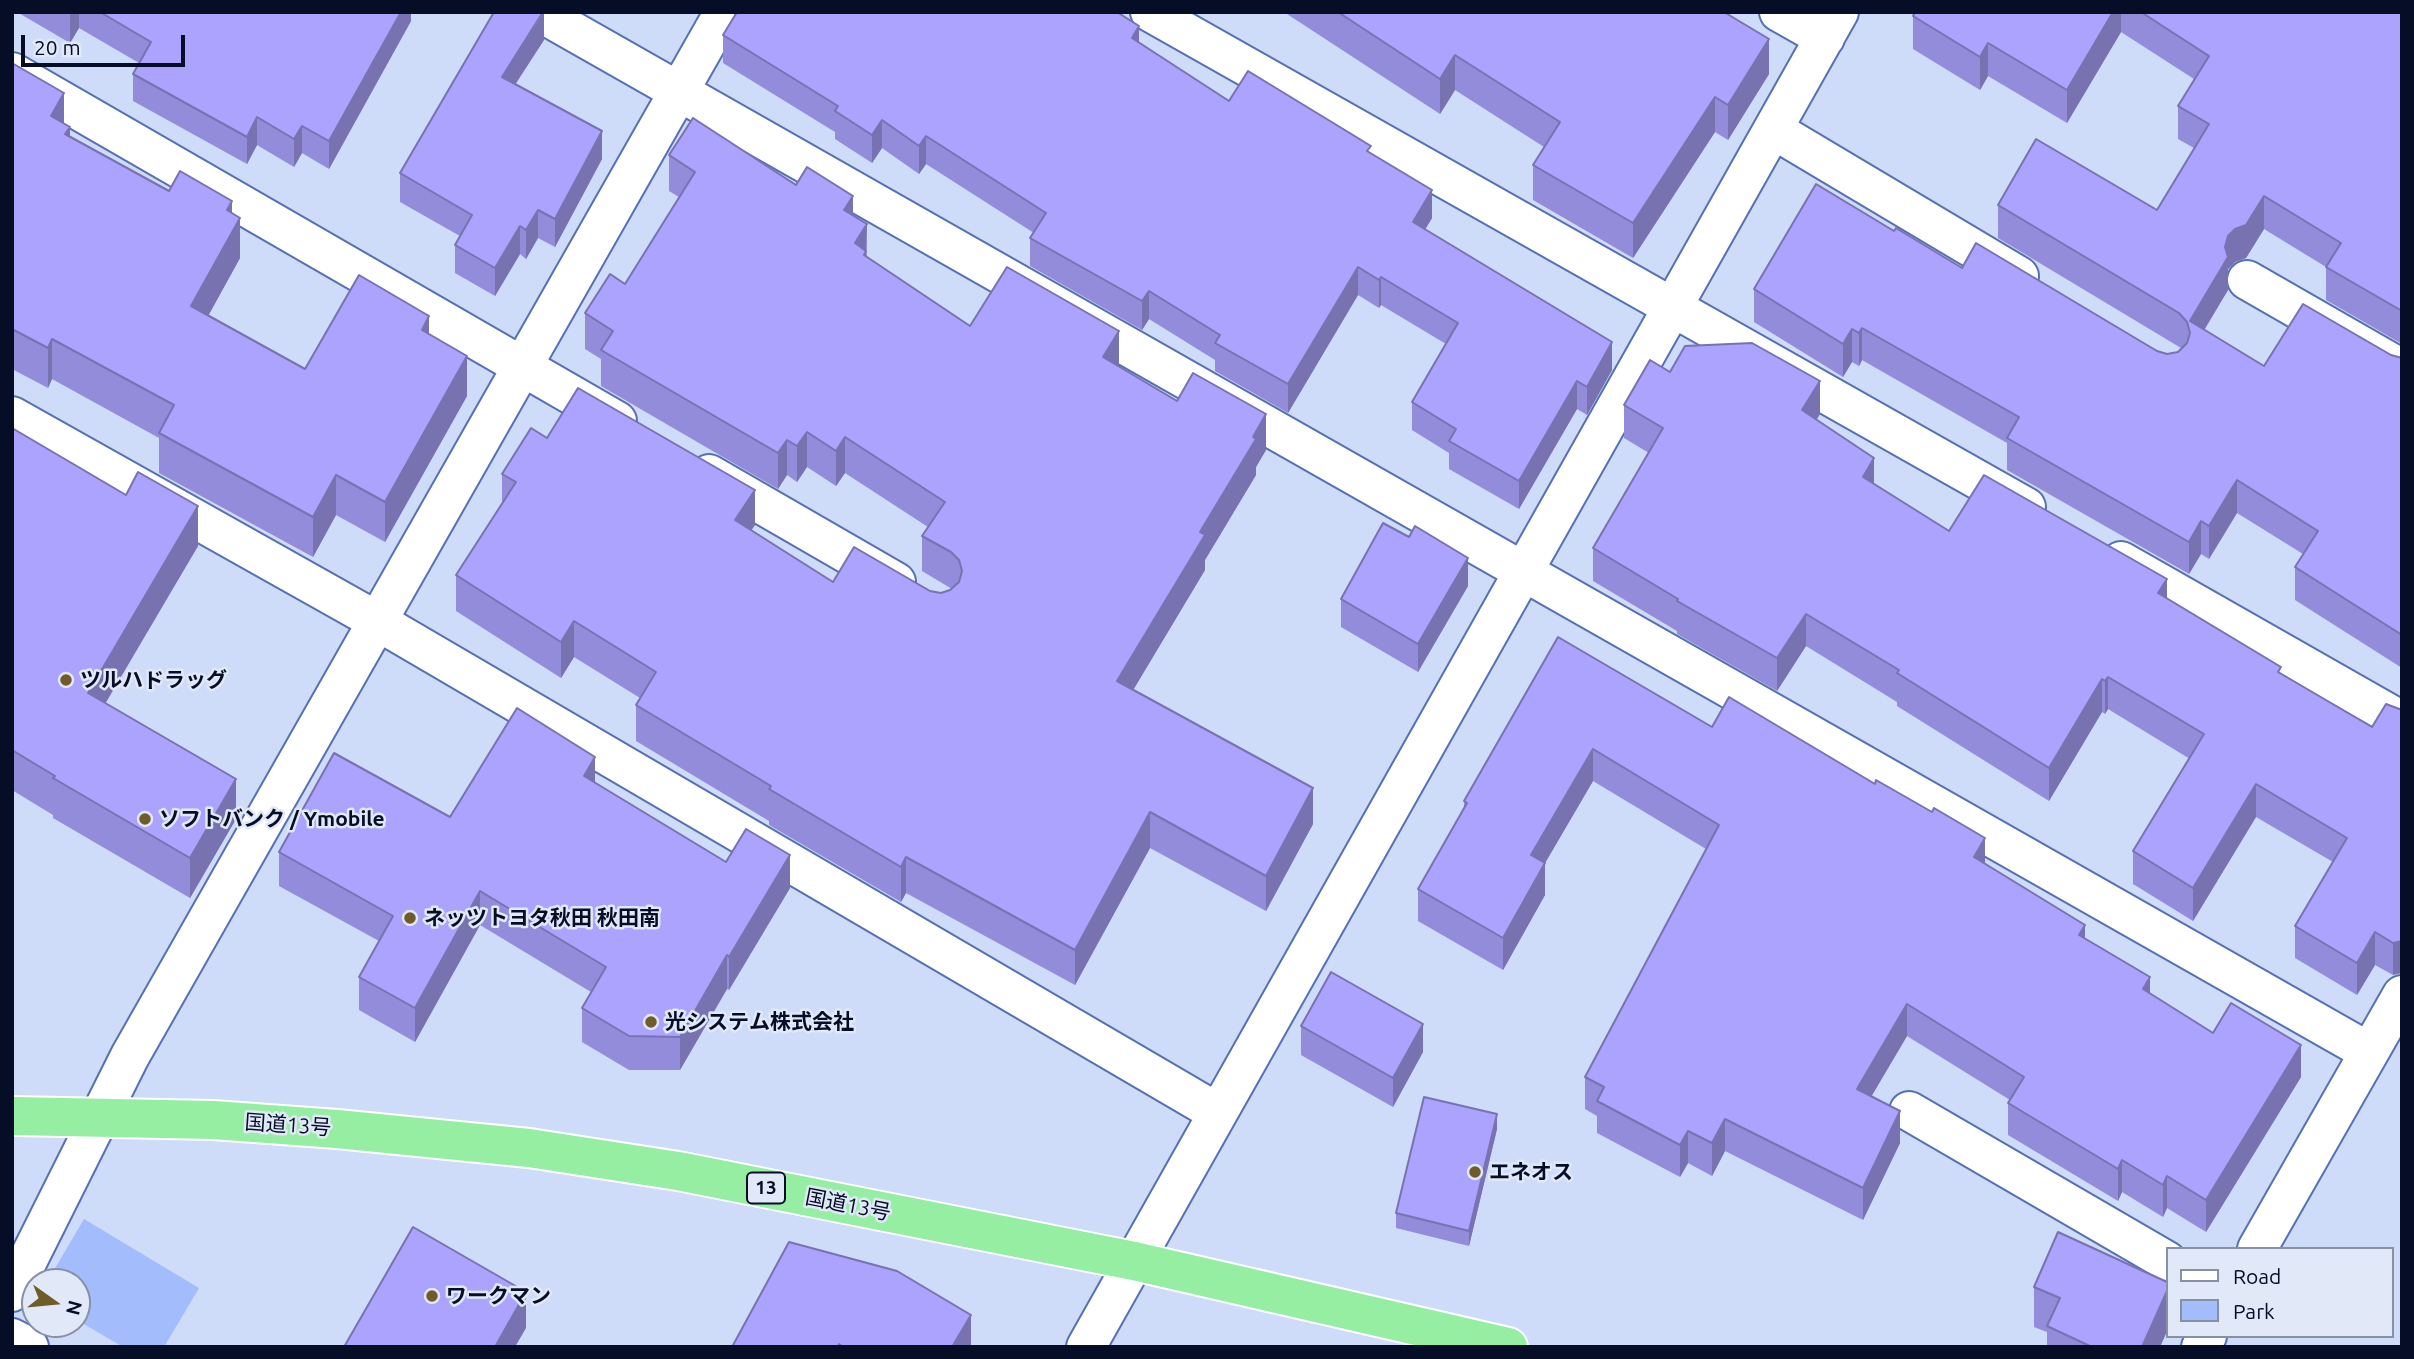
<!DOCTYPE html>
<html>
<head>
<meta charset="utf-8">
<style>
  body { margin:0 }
  #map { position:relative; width:2414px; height:1359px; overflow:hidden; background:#cedbf9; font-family:Ubuntu,sans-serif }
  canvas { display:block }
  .frame { position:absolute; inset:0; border:14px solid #060d27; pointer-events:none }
  .legend { position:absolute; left:2166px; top:1247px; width:228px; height:91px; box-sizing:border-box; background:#e1e8f7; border:2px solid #8990a4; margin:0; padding:9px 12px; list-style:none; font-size:21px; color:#060d27 }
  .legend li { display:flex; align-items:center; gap:14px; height:35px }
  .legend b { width:35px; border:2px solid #8990a4 }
  .north { position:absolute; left:21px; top:1268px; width:70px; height:70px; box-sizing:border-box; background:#e1e8f7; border:2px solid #8990a4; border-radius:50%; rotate:105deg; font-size:19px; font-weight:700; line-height:28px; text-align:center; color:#060d27 }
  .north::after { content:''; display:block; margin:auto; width:24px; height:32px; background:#705b2a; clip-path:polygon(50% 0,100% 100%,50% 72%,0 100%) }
  .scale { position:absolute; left:21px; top:35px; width:164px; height:32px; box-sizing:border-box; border:4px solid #060d27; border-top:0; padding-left:9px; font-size:21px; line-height:24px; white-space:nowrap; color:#060d27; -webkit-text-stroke:5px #e1e8f7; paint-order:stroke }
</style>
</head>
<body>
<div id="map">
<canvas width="2414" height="1359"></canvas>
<div class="frame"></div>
<ul class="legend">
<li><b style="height:9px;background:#fff"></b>Road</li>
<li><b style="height:19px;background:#a2bcfc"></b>Park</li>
</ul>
<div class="north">N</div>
<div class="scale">20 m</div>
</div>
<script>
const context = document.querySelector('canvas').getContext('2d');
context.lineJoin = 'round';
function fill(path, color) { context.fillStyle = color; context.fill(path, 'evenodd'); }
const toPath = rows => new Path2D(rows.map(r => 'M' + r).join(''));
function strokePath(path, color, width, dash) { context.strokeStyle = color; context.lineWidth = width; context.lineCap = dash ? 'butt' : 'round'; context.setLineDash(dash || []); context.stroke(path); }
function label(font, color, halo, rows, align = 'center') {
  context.font = font + ' Ubuntu,"Noto Sans JP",sans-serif'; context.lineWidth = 5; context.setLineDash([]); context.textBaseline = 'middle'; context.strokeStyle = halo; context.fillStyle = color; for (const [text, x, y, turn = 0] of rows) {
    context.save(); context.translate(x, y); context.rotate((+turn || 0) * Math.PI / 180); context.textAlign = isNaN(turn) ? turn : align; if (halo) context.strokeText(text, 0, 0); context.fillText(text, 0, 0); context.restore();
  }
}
fill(toPath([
  [84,1219,199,1288,164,1347,123,1347,77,1320,77,1282,47,1282]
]), '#a2bcfc');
const minor = toPath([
  [539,12,2369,1052],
  [1150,12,2026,507],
  [1779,12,1825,38],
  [12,72,617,421],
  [1774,130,2019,276],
  [2247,280,2402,369],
  [12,416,377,621,1218,1113],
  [709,474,896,582],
  [2121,561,2402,721],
  [1909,1111,2167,1261],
  [2257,1249,2402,995],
  [12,1292,130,1056,724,12],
  [12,1338,29,1347],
  [1086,1347,1839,12],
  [2201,1347,2207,1336]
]);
const trunk = toPath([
  [12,1116,213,1120,337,1129,529,1148,678,1171,1134,1261,1508,1347]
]);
strokePath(minor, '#5670b4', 42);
strokePath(trunk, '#fff', 42);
strokePath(minor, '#fff', 38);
strokePath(trunk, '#96eea2', 38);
fill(toPath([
  [17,12,411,12,411,21,329,169,302,153,294,167,257,145,247,164,133,101,133,74,139,63,79,28,70,43],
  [734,12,1117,12,1139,43,1229,101,1371,153,1432,218,1425,229,1612,370,1587,415,1577,409,1519,509,1449,469,1449,453,1412,430,1412,402,1446,344,1381,305,1379,308,1358,295,1288,413,1215,371,1215,360,1149,319,1142,330,1030,266,1030,238,1034,233,926,164,919,174,882,148,872,163,835,139,835,132,723,63,723,35,734,17],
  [1284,12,1724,12,1769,74,1728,140,1715,132,1633,258,1533,200,1533,165,1544,147,1455,90,1440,114],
  [1915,12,2402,12,2402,344,2326,300,2326,267,2264,229,2246,258,2235,262,2228,269,2228,290,2204,329,2264,366,2391,355,2402,358,2402,668,2295,600,2295,567,2303,554,2237,513,2209,559,2201,554,2189,574,2007,470,2007,443,1862,360,1859,366,1852,362,1843,377,1754,322,1754,289,1894,231,1962,268,2157,351,2167,354,2178,352,2181,348,1998,238,1998,205,2157,210,2194,148,2178,139,2178,106,2194,79,2121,32,2067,123,1988,76,1980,90,1913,49,1913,16],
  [544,40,515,84,602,159,555,247,538,238,526,259,520,254,495,296,455,273,455,245,460,236,400,202,400,173],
  [12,63,64,123,70,137,169,191,232,213,240,258,208,316,305,369,429,334,467,396,385,542,336,515,313,557,159,473,159,438,52,379,48,388,12,369],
  [669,155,796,185,853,215,867,257,970,326,1119,367,1177,401,1266,450,1256,467,1256,475,1205,560,1205,570,1133,690,1313,824,1266,911,1150,848,1075,985,906,893,901,902,769,825,769,821,636,741,636,705,640,698,574,657,561,678,456,611,456,575,502,503,502,474,547,438,755,525,751,530,833,582,930,591,941,593,950,590,952,589,922,571,922,536,928,527,845,473,836,486,807,467,797,482,787,475,778,489,601,386,601,359,585,349,585,313,625,284,679,197,669,191],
  [1670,372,1820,414,1816,420,1874,484,1949,531,2167,598,2281,673,2372,727,2402,710,2393,975,2375,965,2357,995,2295,958,2295,926,2333,862,2256,817,2193,921,2133,884,2133,851,2190,759,2108,709,2105,714,2102,712,2049,801,1897,706,1897,702,1806,646,1777,691,1677,634,1677,631,1593,581,1593,548,1649,453,1624,438,1624,405],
  [12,428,198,546,105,703,236,819,190,898,53,818,53,815,12,790],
  [1468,586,1418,672,1341,627,1341,599],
  [1558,637,1712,727,1985,863,2085,939,2150,994,2213,1033,2301,1077,2206,1232,2167,1208,2163,1217,2122,1192,2118,1201,2008,1135,2008,1103,2010,1100,1907,1036,1871,1096,1900,1143,1863,1220,1725,1151,1712,1176,1688,1163,1680,1177,1597,1133,1597,1116,1585,1109,1585,1077,1706,849,1593,781,1545,863,1545,895,1503,970,1418,921,1418,889,1464,808,1464,801],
  [595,783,726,862,790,888,729,990,727,989,680,1070,629,1070,582,1042,582,1008,591,992,480,925,415,1042,359,1010,359,977,379,941,279,886,279,852,450,817],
  [1301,1026,1423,1052,1393,1107,1301,1055],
  [1497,1129,1469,1246,1396,1228,1396,1213],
  [2167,1282,2167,1331,2160,1347,2047,1347,2047,1332,2034,1327,2034,1287]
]), '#938cda');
fill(toPath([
  [72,12,79,12,79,28,70,43,70,15],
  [401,12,411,12,411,21,329,169,329,141],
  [544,12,544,40,502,105,502,77],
  [2113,12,2121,12,2121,32,2067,123,2067,90],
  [1139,26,1139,55,1132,38],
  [1769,39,1769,74,1728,140,1728,105],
  [1988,43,1988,76,1980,90,1980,57],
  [1455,55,1455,90,1440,114,1440,79],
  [64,93,64,133,51,116],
  [1715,97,1715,132,1633,258,1633,223],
  [257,117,257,145,247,164,247,137],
  [882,120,882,148,872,163,872,135],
  [302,126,302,153,294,167,294,139],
  [70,127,70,167,65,134],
  [602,131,602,159,555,247,555,219],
  [926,136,926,164,919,174,919,146],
  [1432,190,1432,218,1413,250,1413,222],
  [853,196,853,232,844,210],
  [2264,196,2264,229,2246,258,2235,262,2228,269,2228,290,2190,354,2190,321,2225,247,2228,236],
  [232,201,232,233,240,218,240,258,191,347,191,306,227,210],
  [538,210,538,238,526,259,526,230],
  [867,224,866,286,855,243],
  [520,226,520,254,495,296,495,268],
  [1358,267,1358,295,1288,413,1288,384],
  [1381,277,1381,305,1379,308,1379,280],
  [1149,291,1149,319,1142,330,1142,301],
  [429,316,429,356,422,330],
  [1862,328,1862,360,1859,366,1859,333],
  [1852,329,1852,362,1843,377,1843,344],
  [1119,331,1119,367,1103,357],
  [52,339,52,379,48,388,48,348],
  [1612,342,1612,370,1587,415,1587,387],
  [467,356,467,396,385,542,385,502],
  [1577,381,1577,409,1519,509,1519,481],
  [1820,381,1820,414,1802,443,1802,410],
  [1266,414,1266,450,1256,467,1256,475,1205,560,1205,570,1117,717,1117,681],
  [807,432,807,467,797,482,797,446],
  [845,437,845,473,836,486,836,451],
  [787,440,787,475,778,489,778,453],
  [1874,458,1874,491,1863,477],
  [336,475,336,515,313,557,313,517],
  [2237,480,2237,513,2209,559,2209,526],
  [755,490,755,525,735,555,735,520],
  [198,506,198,546,88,733,88,693],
  [2201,521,2201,554,2189,574,2189,542],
  [1468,558,1468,586,1418,672,1418,644],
  [2167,579,2167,612,2158,593],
  [1806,614,1806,646,1777,691,1777,658],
  [574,621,574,657,561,678,561,642],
  [2108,677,2108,709,2105,714,2105,681],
  [2102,679,2102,712,2049,801,2049,768],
  [1593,749,1593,781,1531,887,1531,855],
  [595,757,595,790,584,776],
  [236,779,236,819,190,898,190,858],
  [2256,784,2256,817,2193,921,2193,888],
  [1313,788,1313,824,1266,911,1266,876],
  [1150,812,1150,848,1075,985,1075,950],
  [1985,838,1985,870,1974,857],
  [790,855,790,888,729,990,729,957],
  [906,857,906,893,901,902,901,867],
  [1545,863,1545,895,1503,970,1503,938],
  [480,891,480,925,415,1042,415,1008],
  [2085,925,2085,957,2079,935],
  [2375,932,2375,965,2357,995,2357,963],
  [2402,941,2402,973,2393,975,2393,943],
  [727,955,727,989,680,1070,680,1037],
  [2150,977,2150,1009,2143,989],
  [1907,1004,1907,1036,1857,1121,1857,1089],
  [1423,1024,1423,1052,1393,1107,1393,1078],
  [2301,1045,2301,1077,2206,1232,2206,1200],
  [1900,1111,1900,1143,1863,1220,1863,1188],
  [1497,1114,1497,1129,1469,1246,1469,1231],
  [1725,1119,1725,1151,1712,1176,1712,1143],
  [1688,1131,1688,1163,1680,1177,1680,1145],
  [2122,1160,2122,1192,2118,1201,2118,1169],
  [2167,1176,2167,1208,2163,1217,2163,1185],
  [2167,1291,2167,1331,2160,1347,2142,1347],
  [526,1292,526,1328,515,1347,495,1347],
  [971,1315,971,1347,952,1347]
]), '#7872b1');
const building = toPath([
  [100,12,401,12,329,141,302,126,294,139,257,117,247,137,133,74,151,42,100,12],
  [494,12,543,12,502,77,602,131,555,219,538,210,526,230,520,226,495,268,455,245,472,215,400,173,494,12],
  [737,12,1117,12,1139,26,1132,38,1229,101,1248,71,1371,146,1367,151,1432,190,1413,222,1612,342,1587,387,1577,381,1519,481,1449,441,1456,429,1412,402,1458,323,1381,277,1379,280,1358,267,1288,384,1215,343,1220,335,1149,291,1142,301,1030,238,1046,213,926,136,919,146,882,120,872,135,835,111,838,106,723,35,737,12],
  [1338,12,1724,12,1769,39,1728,105,1715,97,1633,223,1533,165,1560,122,1455,55,1440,79,1338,12],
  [1915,12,2113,12,2067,90,1988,43,1980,57,1913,16,1915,12],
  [2141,12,2402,12,2402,311,2326,267,2341,243,2264,196,2246,225,2235,229,2228,236,2225,247,2228,257,2190,321,2264,366,2303,304,2391,355,2402,358,2402,635,2295,567,2318,531,2237,480,2209,526,2201,521,2189,542,2007,438,2019,417,1862,328,1859,333,1852,329,1843,344,1754,289,1816,184,1894,231,1896,228,1962,268,1976,243,2157,351,2167,354,2178,352,2187,343,2190,333,2187,322,2179,313,1998,205,2036,139,2157,210,2209,124,2178,106,2209,56,2141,12],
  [12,63,64,93,51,116,70,127,65,134,169,191,180,171,232,201,227,210,240,218,191,306,305,369,359,275,429,316,422,330,467,356,385,502,336,475,313,517,159,433,174,405,52,339,48,348,12,329,12,63],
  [693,118,796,185,807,167,853,196,844,210,867,224,855,243,866,251,864,255,970,326,1007,267,1119,331,1103,357,1177,401,1193,373,1266,414,1253,437,1256,439,1200,532,1205,535,1117,681,1313,788,1266,876,1150,812,1075,950,906,857,901,867,769,789,771,786,636,705,656,672,574,621,561,642,456,575,516,482,502,474,531,428,547,438,578,388,755,490,735,520,833,582,854,547,930,591,941,593,950,590,959,582,962,571,959,560,951,552,922,536,945,502,845,437,836,451,807,432,797,446,787,440,778,453,601,350,613,331,585,313,610,274,625,284,695,172,669,155,693,118],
  [1752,343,1820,381,1802,410,1874,458,1863,477,1949,531,1984,475,2167,579,2158,593,2281,667,2278,672,2372,727,2386,704,2402,710,2402,941,2393,943,2375,932,2357,963,2295,926,2347,838,2256,784,2193,888,2133,851,2204,734,2108,677,2105,681,2102,679,2049,768,1897,673,1899,670,1806,614,1777,658,1677,601,1678,599,1593,548,1663,428,1624,405,1650,360,1670,372,1685,346,1752,343],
  [12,428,126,495,138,472,198,506,88,693,236,779,190,858,53,778,55,776,12,750,12,428],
  [1383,523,1409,537,1415,526,1468,558,1418,644,1341,599,1383,523],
  [1558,637,1712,727,1729,697,1875,784,1876,780,1932,812,1934,808,1985,838,1974,857,2085,925,2079,935,2150,977,2143,989,2213,1033,2231,1003,2301,1045,2206,1200,2167,1176,2163,1185,2122,1160,2118,1169,2008,1103,2024,1077,1907,1004,1857,1089,1900,1111,1863,1188,1725,1119,1712,1143,1688,1131,1680,1145,1597,1101,1604,1087,1585,1077,1719,825,1593,749,1531,855,1545,863,1503,938,1418,889,1467,803,1464,801,1558,637],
  [517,708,595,757,584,776,726,862,746,829,790,855,729,957,727,955,680,1037,629,1036,582,1008,606,967,480,891,415,1008,359,977,393,916,279,852,334,753,450,817,517,708],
  [1331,972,1423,1024,1393,1078,1301,1026,1331,972],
  [1424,1097,1497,1114,1469,1231,1396,1213,1424,1097],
  [413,1227,526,1292,495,1347,344,1347,413,1227],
  [2058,1232,2167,1282,2167,1291,2142,1347,2092,1347,2047,1326,2060,1298,2034,1287,2058,1232],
  [789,1242,897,1271,971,1315,952,1347,843,1347,839,1344,838,1347,732,1347,789,1242]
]);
fill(building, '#aba3fd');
strokePath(building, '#7872b1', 2);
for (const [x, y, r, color] of [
  [66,680,7,"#705b2a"],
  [145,819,7,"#705b2a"],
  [410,918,7,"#705b2a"],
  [651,1022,7,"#705b2a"],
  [1475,1172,7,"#705b2a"],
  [432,1296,7,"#705b2a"]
]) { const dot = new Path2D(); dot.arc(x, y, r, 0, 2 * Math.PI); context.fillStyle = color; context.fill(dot); strokePath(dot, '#e1e8f7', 2.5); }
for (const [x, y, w] of [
  [766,1188,38]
]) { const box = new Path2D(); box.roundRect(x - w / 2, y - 15.5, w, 31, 5); context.fillStyle = '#e1e8f7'; context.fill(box); strokePath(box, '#060d27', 2); }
label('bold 19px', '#060d27', null, [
  ["13",766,1188]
]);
label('bold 21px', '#060d27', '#e1e8f7', [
  ["ツルハドラッグ",80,680],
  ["ソフトバンク / Ymobile",159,819],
  ["ネッツトヨタ秋田 秋田南",424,918],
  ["光システム株式会社",665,1022],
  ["エネオス",1489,1172],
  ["ワークマン",446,1296]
], 'left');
label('21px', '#060d27', '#e1e8f7', [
  ["国道13号",288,1125,4],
  ["国道13号",848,1205,11]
]);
</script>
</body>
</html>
